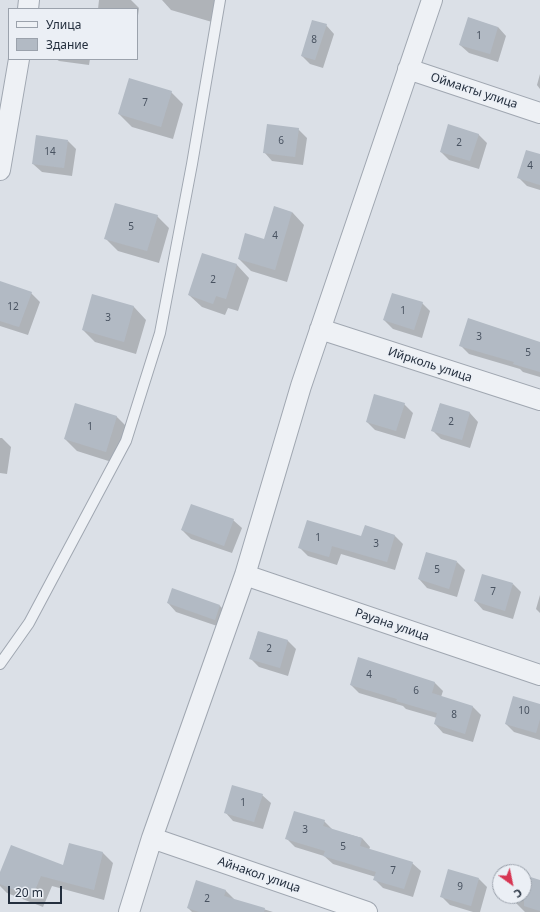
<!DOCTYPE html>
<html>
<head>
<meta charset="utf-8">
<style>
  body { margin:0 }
  #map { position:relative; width:540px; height:912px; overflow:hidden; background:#dbe0e7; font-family:"Noto Sans",sans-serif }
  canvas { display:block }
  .legend { position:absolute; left:8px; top:8px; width:130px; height:52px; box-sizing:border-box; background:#ebeff5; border:1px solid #9ba2ac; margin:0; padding:5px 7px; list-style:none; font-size:12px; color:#242f3e }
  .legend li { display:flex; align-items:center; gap:8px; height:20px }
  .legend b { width:20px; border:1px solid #9ba2ac }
  .north { position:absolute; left:492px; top:864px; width:40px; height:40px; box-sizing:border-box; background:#ebeff5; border:1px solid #9ba2ac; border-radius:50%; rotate:147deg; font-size:11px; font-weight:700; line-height:16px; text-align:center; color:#242f3e }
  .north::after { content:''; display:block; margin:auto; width:14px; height:18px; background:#d73653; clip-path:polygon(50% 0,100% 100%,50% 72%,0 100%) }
  .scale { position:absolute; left:8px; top:886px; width:54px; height:18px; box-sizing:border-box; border:2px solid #242f3e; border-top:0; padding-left:5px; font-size:12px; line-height:14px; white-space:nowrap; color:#242f3e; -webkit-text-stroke:3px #ebeff5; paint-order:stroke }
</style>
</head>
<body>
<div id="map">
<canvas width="540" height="912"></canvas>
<ul class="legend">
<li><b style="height:5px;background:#eef1f5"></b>Улица</li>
<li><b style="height:11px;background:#b2bac4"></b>Здание</li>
</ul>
<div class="north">С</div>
<div class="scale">20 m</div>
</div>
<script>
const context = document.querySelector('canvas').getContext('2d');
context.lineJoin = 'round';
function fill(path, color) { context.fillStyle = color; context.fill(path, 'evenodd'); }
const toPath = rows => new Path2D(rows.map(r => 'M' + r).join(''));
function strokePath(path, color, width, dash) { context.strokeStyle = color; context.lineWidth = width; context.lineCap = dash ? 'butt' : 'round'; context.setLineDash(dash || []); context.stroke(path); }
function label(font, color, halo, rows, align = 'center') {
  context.font = font + ' "Noto Sans",sans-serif'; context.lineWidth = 3; context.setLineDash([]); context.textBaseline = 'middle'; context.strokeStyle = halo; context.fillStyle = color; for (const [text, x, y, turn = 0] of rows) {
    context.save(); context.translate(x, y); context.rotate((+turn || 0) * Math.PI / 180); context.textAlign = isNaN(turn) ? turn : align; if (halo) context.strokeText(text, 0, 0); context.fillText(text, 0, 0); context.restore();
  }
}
fill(toPath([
  [99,0,131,0,139,8,137,23,137,9,98,9],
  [162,0,219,0,212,22,171,10],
  [326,25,334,34,323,68,310,64,302,56],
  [498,27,506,36,498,62,469,53,460,45],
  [56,59,90,59,89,65,59,61],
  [540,74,540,89,537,85],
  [171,92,183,104,173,139,132,127,119,114],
  [298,129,307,138,303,165,272,161,264,152],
  [478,134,487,143,479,169,449,160,441,152],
  [68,141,76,149,72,176,42,172,33,164],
  [540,155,540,190,527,186,518,177],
  [292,212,304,225,287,282,251,271,239,259,265,240],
  [157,216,169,228,159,263,118,251,105,238],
  [203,254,237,265,249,278,238,311,228,308,225,315,202,307,189,295],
  [0,282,31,293,40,302,28,335,0,326],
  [93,295,134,307,146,320,136,354,95,342,83,330],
  [422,303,430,311,422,338,393,329,384,320],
  [540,342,540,377,523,372,520,369,469,354,461,346],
  [404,404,413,413,405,439,375,430,367,422],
  [440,404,470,413,478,422,470,448,441,439,432,430],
  [116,416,129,429,118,464,77,451,65,439],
  [0,438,2,438,11,447,7,474,0,473],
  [233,520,242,528,232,553,191,539,182,530],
  [395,536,403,544,395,570,341,554,337,565,308,556,299,547,362,537],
  [457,562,465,570,457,597,427,588,419,579],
  [513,584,521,592,513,619,483,610,475,601],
  [540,595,540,613,536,609],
  [168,603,220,606,228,614,223,628,176,612],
  [258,632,288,641,296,649,288,676,259,667,250,658],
  [435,683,443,691,441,697,473,707,481,715,473,742,443,733,435,724,437,718,406,709,403,706,359,693,351,685],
  [540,705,540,740,514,732,506,724],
  [262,795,271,803,263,829,233,821,225,812],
  [324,821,333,830,362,838,370,847,369,850,412,863,421,871,413,897,383,888,375,880,376,877,333,864,324,856,295,847,287,839],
  [70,844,103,853,113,863,104,900,52,886,43,907,7,893,0,886,0,875,64,867],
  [524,878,540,881,540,912,525,912,516,903,518,896,524,896],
  [479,879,487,887,480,912,473,912,450,905,441,896],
  [196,882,226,891,234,899,234,900,273,912,192,912,188,908]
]), '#0003');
fill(toPath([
  [468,17,498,27,490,54,459,45],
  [312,20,327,24,315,60,301,56],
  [129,78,172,91,161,127,118,114],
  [267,124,299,128,295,157,263,153],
  [448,124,479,134,470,161,440,152],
  [36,135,68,140,64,168,32,164],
  [526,150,540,154,540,185,517,178],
  [115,203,158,215,147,251,104,239],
  [274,206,292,212,275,270,238,259,245,233,264,239],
  [202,253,237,264,226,299,216,296,213,304,188,295],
  [0,281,32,292,19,327,0,321],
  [392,293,423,302,414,330,383,320],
  [92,294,134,306,124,342,82,330],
  [468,318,540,342,540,372,513,364,514,362,459,346],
  [374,394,405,403,396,431,366,422],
  [75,403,117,416,106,452,64,439],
  [440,403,470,412,462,440,431,431],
  [191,504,234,519,224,546,181,530],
  [307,520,361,536,365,525,395,535,387,562,332,546,329,557,298,548],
  [426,552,457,561,449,589,418,579],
  [482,574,513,583,505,611,474,601],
  [172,588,220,605,215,620,167,603],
  [258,631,288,640,280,668,249,659],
  [358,657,435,682,432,693,473,706,465,734,434,724,437,713,396,701,397,699,350,685],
  [513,696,540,704,540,719,536,733,505,724],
  [232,785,263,794,254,822,224,813],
  [294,811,325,820,323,826,362,838,360,846,413,862,404,889,373,880,376,872,323,856,325,851,285,839],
  [69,843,103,852,94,890,41,876,32,897,0,884,0,872,11,845,63,865],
  [448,869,479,878,471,906,440,897],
  [524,875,540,880,540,911,524,906],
  [196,880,226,890,224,896,265,908,264,912,199,912,187,908]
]), '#b2bac4');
const service = toPath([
  [0,664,29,623,126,441,160,333,192,164,220,0]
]);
const minor = toPath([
  [28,9,29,0],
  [408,69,540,113],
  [0,170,19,59],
  [320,329,540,400],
  [245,575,540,675],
  [152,838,367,912],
  [129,912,152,838,245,575,301,386,432,0]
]);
strokePath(service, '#a0a7b1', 12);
strokePath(minor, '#a0a7b1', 22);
strokePath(service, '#eef1f5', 10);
strokePath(minor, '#eef1f5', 20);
label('10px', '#485260', null, [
  ["1",479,36],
  ["8",314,40],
  ["7",145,103],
  ["6",281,141],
  ["2",459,143],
  ["14",50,152],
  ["4",530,166],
  ["5",131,227],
  ["4",275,236],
  ["2",213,280],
  ["12",13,307],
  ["1",403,311],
  ["3",108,318],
  ["3",479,337],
  ["5",528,353],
  ["2",451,422],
  ["1",90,427],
  ["1",318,538],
  ["3",376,544],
  ["5",437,570],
  ["7",493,592],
  ["2",269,649],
  ["4",369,675],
  ["6",416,691],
  ["10",524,711],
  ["8",454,715],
  ["1",243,803],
  ["3",305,830],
  ["5",343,847],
  ["7",393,871],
  ["9",460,887],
  ["2",207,899]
]);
label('12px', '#242f3e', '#ebeff5', [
  ["Оймакты улица",474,91,18],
  ["Ийрколь улица",430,365,18],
  ["Рауана улица",392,625,19],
  ["Айнакол улица",259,875,19]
]);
</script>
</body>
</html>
